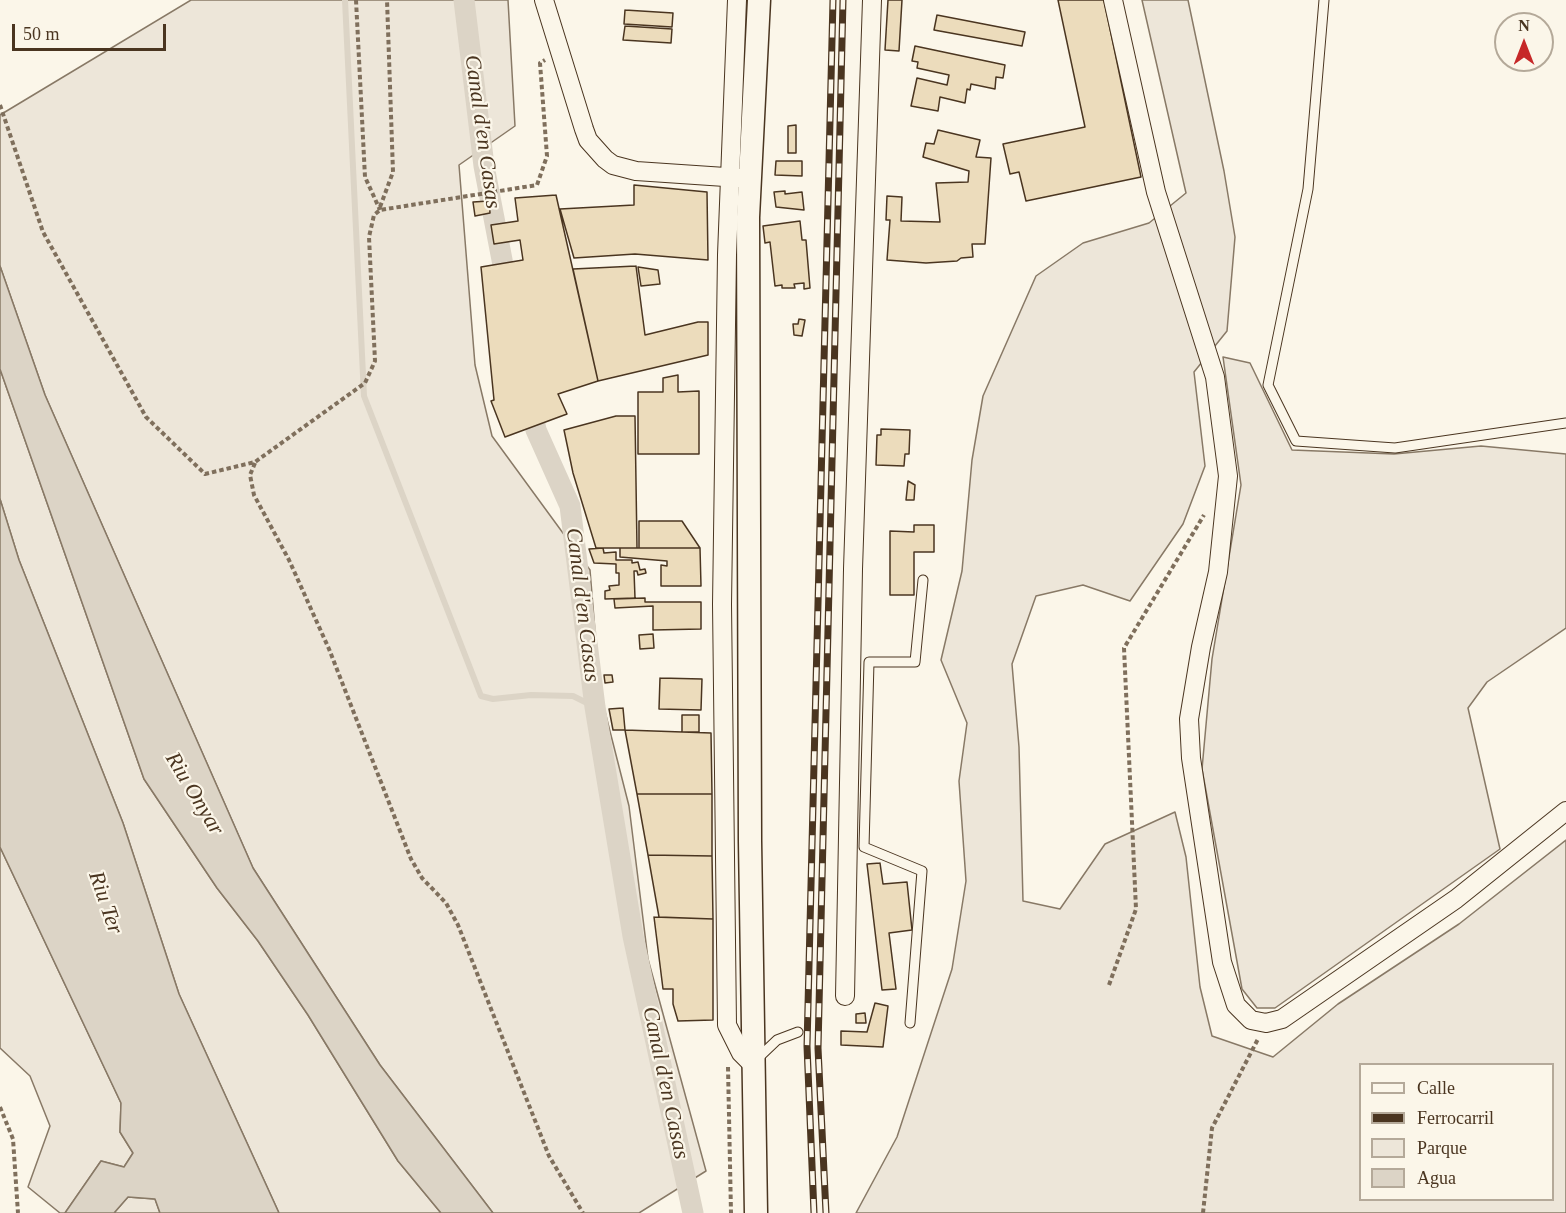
<!DOCTYPE html>
<html>
<head>
<meta charset="utf-8">
<style>
  body { margin:0 }
  #map { position:relative; width:1566px; height:1213px; overflow:hidden; background:#fbf6e9; font-family:Georgia,serif }
  canvas { display:block }
  .legend { position:absolute; left:1359px; top:1063px; width:195px; height:138px; box-sizing:border-box; background:#fbf6e9; border:2px solid #b4a999; margin:0; padding:8px 10px; list-style:none; font-size:18px; color:#4a3520 }
  .legend li { display:flex; align-items:center; gap:12px; height:30px }
  .legend b { width:30px; border:2px solid #b4a999 }
  .north { position:absolute; left:1494px; top:12px; width:60px; height:60px; box-sizing:border-box; background:#fbf6e9; border:2px solid #b4a999; border-radius:50%; rotate:0deg; font-size:16px; font-weight:700; line-height:24px; text-align:center; color:#4a3520 }
  .north::after { content:''; display:block; margin:auto; width:21px; height:27px; background:#c62828; clip-path:polygon(50% 0,100% 100%,50% 72%,0 100%) }
  .scale { position:absolute; left:12px; top:24px; width:154px; height:27px; box-sizing:border-box; border:3px solid #4a3520; border-top:0; padding-left:8px; font-size:18px; line-height:21px; white-space:nowrap; color:#4a3520; -webkit-text-stroke:4px #fbf6e9; paint-order:stroke }
</style>
</head>
<body>
<div id="map">
<canvas width="1566" height="1213"></canvas>
<ul class="legend">
<li><b style="height:8px;background:#fbf6e9"></b>Calle</li>
<li><b style="height:8px;background:#4a3520"></b>Ferrocarril</li>
<li><b style="height:16px;background:#ede6d9"></b>Parque</li>
<li><b style="height:16px;background:#dcd4c6"></b>Agua</li>
</ul>
<div class="north">N</div>
<div class="scale">50 m</div>
</div>
<script>
const context = document.querySelector('canvas').getContext('2d');
context.lineJoin = 'round';
function fill(path, color) { context.fillStyle = color; context.fill(path, 'evenodd'); }
const toPath = rows => new Path2D(rows.map(r => 'M' + r).join(''));
function strokePath(path, color, width, dash) { context.strokeStyle = color; context.lineWidth = width; context.lineCap = dash ? 'butt' : 'round'; context.setLineDash(dash || []); context.stroke(path); }
function label(font, color, halo, rows, align = 'center') {
  context.font = font + ' Georgia,serif'; context.lineWidth = 4.5; context.setLineDash([]); context.textBaseline = 'middle'; context.strokeStyle = halo; context.fillStyle = color; for (const [text, x, y, turn = 0] of rows) {
    context.save(); context.translate(x, y); context.rotate((+turn || 0) * Math.PI / 180); context.textAlign = isNaN(turn) ? turn : align; if (halo) context.strokeText(text, 0, 0); context.fillText(text, 0, 0); context.restore();
  }
}
const green = toPath([
  [191,0,508,0,515,126,459,165,475,365,492,436,590,570,600,692,629,806,648,959,706,1171,639,1213,493,1213,380,1065,253,868,45,395,0,266,0,115,191,0],
  [1142,0,1188,0,1224,171,1235,237,1227,331,1194,372,1205,466,1183,524,1130,601,1083,585,1036,596,1012,664,1019,747,1023,901,1060,909,1105,844,1175,812,1186,857,1200,987,1212,1036,1273,1057,1338,1004,1459,924,1566,840,1566,1213,856,1213,897,1137,952,969,966,881,959,781,967,723,941,660,962,571,972,460,983,396,1036,276,1083,243,1149,223,1186,193,1142,0],
  [1360,1064,1552,1064,1552,1200,1360,1200,1360,1064],
  [1223,357,1250,363,1292,450,1394,454,1481,446,1566,454,1566,628,1487,682,1468,708,1500,849,1275,1008,1257,1008,1242,989,1202,769,1212,659,1241,485,1223,357],
  [0,369,144,779,217,888,258,941,308,1015,398,1161,441,1213,279,1213,179,994,123,823,19,560,0,499,0,369],
  [0,847,121,1103,120,1132,133,1153,124,1167,101,1161,65,1213,60,1213,28,1187,50,1126,30,1076,0,1048,0,847],
  [128,1197,155,1199,160,1213,114,1213,128,1197]
]);
fill(green, '#ede6d9');
strokePath(green, '#887966', 1.5);
const water = toPath([
  [0,266,45,395,253,868,380,1065,493,1213,441,1213,398,1161,308,1015,258,941,217,888,144,779,0,369,0,266],
  [0,499,19,560,123,823,179,994,279,1213,160,1213,155,1199,128,1197,114,1213,65,1213,101,1161,124,1167,133,1153,120,1132,121,1103,0,847,0,499]
]);
fill(water, '#dcd4c6');
strokePath(water, '#887966', 1.5);
strokePath(toPath([
  [345,0,364,396,481,696,493,699,531,695,573,696,595,707]
]), '#dcd4c6', 6);
strokePath(toPath([
  [464,0,484,166,508,291],
  [530,398,536,430,570,506,595,707,633,936,693,1213]
]), '#dcd4c6', 21);
const building = toPath([
  [888,0,902,0,899,51,885,50,888,0],
  [1058,0,1104,0,1141,177,1026,201,1019,172,1010,174,1003,144,1085,127,1058,0],
  [625,10,673,13,672,27,624,24,625,10],
  [937,15,1025,32,1022,46,934,30,937,15],
  [625,26,672,29,671,43,623,40,625,26],
  [915,46,1005,65,1003,78,996,77,995,89,971,84,970,90,967,89,965,103,940,97,938,111,911,106,917,78,947,85,949,75,917,68,918,62,912,61,915,46],
  [796,125,796,153,788,153,788,126,796,125],
  [938,130,980,140,976,157,991,158,985,244,972,244,973,257,961,258,957,261,926,263,887,260,890,220,886,220,887,196,902,197,901,221,940,222,936,183,968,182,969,171,923,157,926,143,934,144,938,130],
  [776,161,802,161,802,176,775,175,776,161],
  [634,185,707,192,708,260,635,254,574,258,560,209,634,205,634,185],
  [785,191,785,194,802,192,804,210,776,207,774,192,785,191],
  [556,195,598,381,558,394,567,414,505,437,491,401,494,400,481,267,523,260,520,240,494,244,491,225,518,221,515,198,556,195],
  [489,201,490,213,475,216,473,202,489,201],
  [800,221,802,240,806,240,810,288,804,289,804,283,794,284,795,288,782,288,782,285,775,286,770,242,765,243,763,226,800,221],
  [636,266,645,335,698,322,708,322,708,355,598,381,573,269,636,266],
  [638,267,658,270,660,284,641,286,638,267],
  [799,319,805,320,802,336,794,335,793,324,798,324,799,319],
  [678,375,678,392,699,391,699,454,638,454,638,392,663,392,663,378,678,375],
  [616,416,635,416,637,548,596,548,573,473,564,430,616,416],
  [881,429,910,430,909,454,905,454,904,466,876,465,877,435,881,435,881,429],
  [908,481,915,485,914,500,906,500,908,481],
  [639,521,682,521,700,548,639,548,639,521],
  [914,525,934,525,934,552,914,552,914,595,890,595,890,531,914,532,914,525],
  [603,548,604,553,616,552,616,560,632,560,632,563,638,562,640,570,645,569,646,573,638,575,637,571,634,571,635,598,605,599,605,591,610,590,609,586,619,585,619,573,616,573,616,564,594,563,589,549,603,548],
  [620,548,700,548,701,586,661,586,661,565,667,566,667,561,620,557,620,548],
  [645,598,645,602,701,602,701,629,653,630,653,606,615,608,614,599,645,598],
  [653,634,654,648,640,649,639,635,653,634],
  [604,675,612,675,613,682,605,683,604,675],
  [660,678,702,679,701,710,659,709,660,678],
  [623,708,625,730,613,730,609,709,623,708],
  [682,715,699,715,699,732,682,732,682,715],
  [625,730,711,733,712,794,637,794,625,730],
  [637,794,712,794,712,856,648,855,637,794],
  [648,855,712,856,713,919,659,917,648,855],
  [880,863,883,884,907,882,912,930,889,933,896,989,882,990,867,864,880,863],
  [654,917,713,919,713,1020,678,1021,673,1004,673,989,663,989,654,917],
  [875,1003,888,1006,883,1047,841,1045,841,1031,867,1032,875,1003],
  [865,1013,866,1023,856,1023,856,1014,865,1013]
]);
fill(building, '#ecdcbc');
strokePath(building, '#4a3520', 1.5);
const service = toPath([
  [1324,0,1308,189,1268,385,1296,441,1395,448,1566,423],
  [910,1023,922,871,864,847,869,662,915,662,923,580],
  [756,1060,777,1040,798,1032]
]);
const minor = toPath([
  [544,0,584,129,588,140,605,159,613,165,636,171,740,178],
  [737,0,727,255,722,604,727,1025,741,1053,752,1064],
  [1113,0,1156,192,1215,377,1228,476,1218,572,1201,647,1189,719,1191,758,1222,962,1236,1005,1251,1020,1266,1023,1282,1019,1456,899,1566,811],
  [845,996,853,569,872,0]
]);
const tertiary = toPath([
  [756,1213,750,841,748,217,759,0]
]);
strokePath(service, '#4a3520', 11);
strokePath(minor, '#4a3520', 20);
strokePath(tertiary, '#4a3520', 25);
strokePath(toPath([
  [356,0,365,177,380,210],
  [0,105,43,232,146,417,205,474,255,462,365,383,375,361,369,237,374,215,380,210,537,185,547,156,540,63,545,60],
  [380,207,393,172,387,0],
  [255,463,250,475,254,495,289,560,329,649,411,859,422,878,446,903,458,925,549,1156,583,1213],
  [1109,985,1136,909,1124,648,1204,515],
  [728,1067,731,1213],
  [0,1107,13,1139,18,1213],
  [1203,1213,1212,1128,1258,1039]
]), '#7f6f5c', 4, [4.5, 3]);
strokePath(service, '#fbf6e9', 9);
strokePath(minor, '#fbf6e9', 18);
strokePath(tertiary, '#fbf6e9', 22);
const rail = toPath([
  [814,1213,807,1046,833,0],
  [826,1213,818,1048,843,0]
]);
strokePath(rail, '#4a3520', 7);
strokePath(rail, '#fbf6e9', 4.5, [14]);
label('italic 22px', '#4a3520', '#fbf6e9', [
  ["Canal d'en Casas",482,132,82],
  ["Canal d'en Casas",582,605,83],
  ["Riu Onyar",194,794,59],
  ["Riu Ter",105,903,71],
  ["Canal d'en Casas",665,1083,78]
]);
</script>
</body>
</html>
